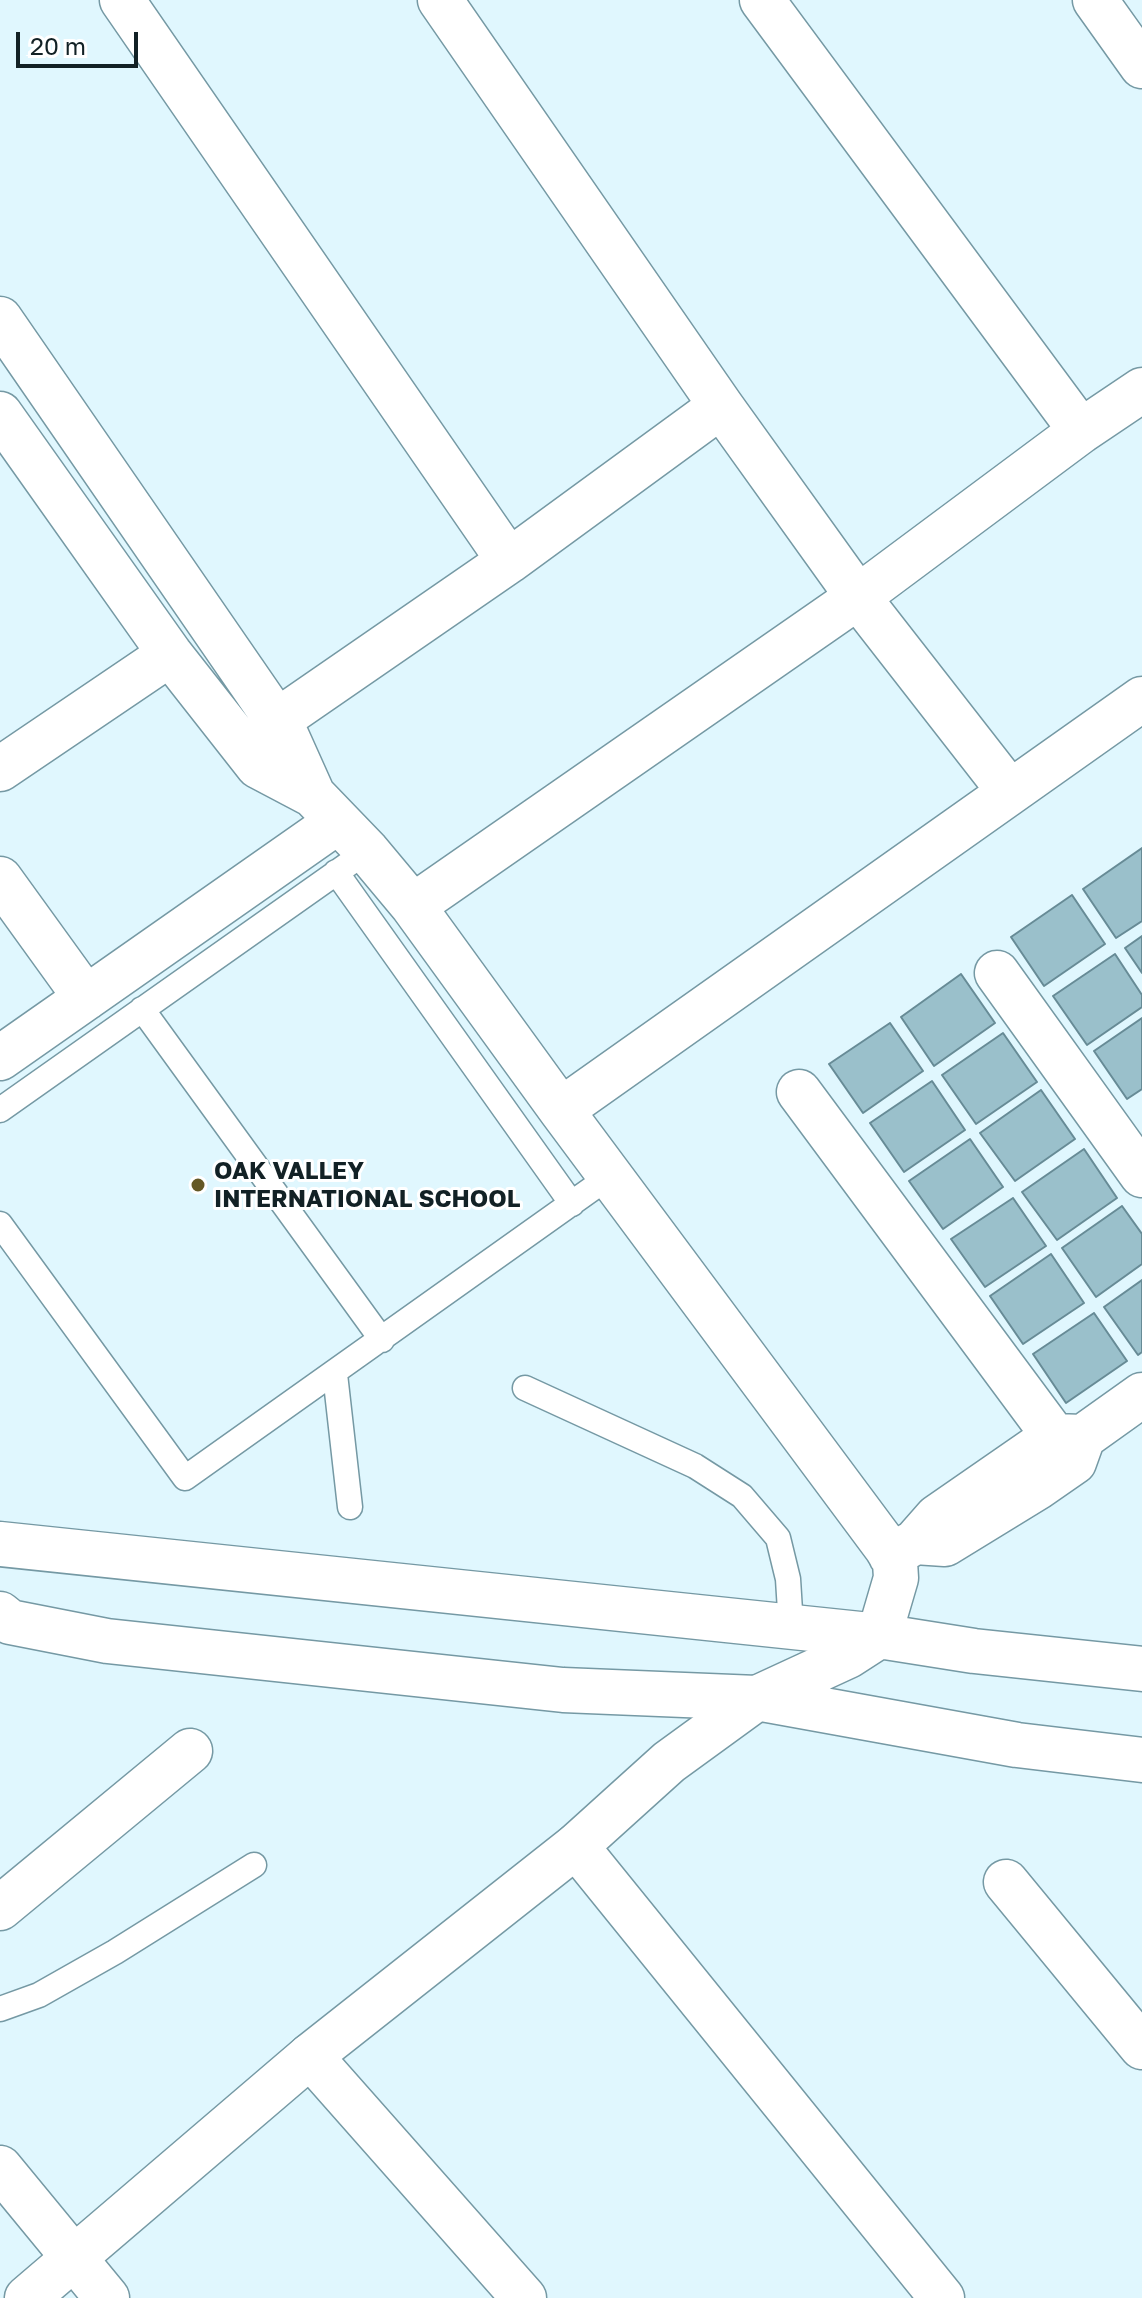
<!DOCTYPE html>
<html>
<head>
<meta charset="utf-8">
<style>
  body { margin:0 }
  #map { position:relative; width:1142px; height:2298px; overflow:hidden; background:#e0f7fe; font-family:"Golos Text",sans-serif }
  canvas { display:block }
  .scale { position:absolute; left:16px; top:32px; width:122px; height:36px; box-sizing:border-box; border:4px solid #122125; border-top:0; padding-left:10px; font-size:24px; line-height:28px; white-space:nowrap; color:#122125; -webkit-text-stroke:6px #fff; paint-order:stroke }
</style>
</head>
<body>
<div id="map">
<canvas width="1142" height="2298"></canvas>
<div class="scale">20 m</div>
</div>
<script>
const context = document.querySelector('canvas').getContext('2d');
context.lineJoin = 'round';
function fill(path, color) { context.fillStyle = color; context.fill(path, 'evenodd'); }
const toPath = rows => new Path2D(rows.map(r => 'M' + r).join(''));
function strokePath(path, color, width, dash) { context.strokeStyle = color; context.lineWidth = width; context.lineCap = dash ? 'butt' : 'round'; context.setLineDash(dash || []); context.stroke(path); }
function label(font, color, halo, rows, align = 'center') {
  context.font = font + ' "Golos Text",sans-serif'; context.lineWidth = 6; context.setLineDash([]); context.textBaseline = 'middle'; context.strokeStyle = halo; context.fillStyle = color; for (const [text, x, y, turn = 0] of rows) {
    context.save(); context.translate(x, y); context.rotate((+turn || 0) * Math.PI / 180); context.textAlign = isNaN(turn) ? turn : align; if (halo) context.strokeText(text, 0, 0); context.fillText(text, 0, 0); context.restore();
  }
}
const building = toPath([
  [1142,848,1142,921,1116,938,1083,889,1142,848],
  [1072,895,1105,944,1044,986,1011,937,1072,895],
  [1142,936,1142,973,1125,948,1142,936],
  [1115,954,1142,995,1142,1007,1087,1045,1053,996,1115,954],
  [961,974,995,1023,934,1066,901,1017,961,974],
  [1142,1018,1142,1089,1127,1099,1094,1051,1142,1018],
  [890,1023,923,1071,863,1113,829,1064,890,1023],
  [1003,1033,1037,1082,976,1124,942,1075,1003,1033],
  [932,1081,965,1130,904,1172,870,1123,932,1081],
  [1041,1090,1075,1139,1015,1181,980,1133,1041,1090],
  [970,1139,1003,1187,943,1229,909,1181,970,1139],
  [1084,1149,1117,1198,1057,1240,1022,1192,1084,1149],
  [1013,1198,1046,1246,985,1287,951,1239,1013,1198],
  [1122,1206,1142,1234,1142,1264,1096,1297,1062,1248,1122,1206],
  [1051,1254,1084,1303,1023,1344,990,1296,1051,1254],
  [1142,1280,1142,1352,1138,1355,1104,1307,1142,1280],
  [1094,1313,1127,1361,1066,1403,1033,1354,1094,1313]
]);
fill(building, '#9ac0cb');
strokePath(building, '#678b96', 2);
const lane = toPath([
  [336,872,572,1204],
  [142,1009,382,1340],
  [0,1110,367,851],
  [0,1224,185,1478,610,1176],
  [335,1374,350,1507],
  [525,1388,695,1466,742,1496,778,1538,788,1579,791,1627],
  [0,2009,39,1995,115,1952,254,1865]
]);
const street = toPath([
  [122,0,509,561],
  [440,0,721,406,858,597,1010,792],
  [762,0,1081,431],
  [1095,0,1142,66],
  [0,319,277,721,287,737,313,795,367,851,413,906,561,1110,886,1547,895,1562,896,1578,879,1636,0,1544],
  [0,414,170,654,258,766,313,795],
  [277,721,509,561,721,406],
  [0,769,170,654],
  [0,879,86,998],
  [413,906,858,597,1081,431,1142,390],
  [997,973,1142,1175],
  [0,1058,337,822],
  [799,1092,1054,1436],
  [561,1110,1142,699],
  [1083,1437,1142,1395],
  [891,1556,915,1542,937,1517,1054,1436,1083,1437,1074,1462,1038,1487,945,1544,915,1542],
  [0,1614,10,1622,107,1641,563,1690,757,1698],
  [576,1846,942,2298],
  [1006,1882,1142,2047],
  [0,1908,190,1751],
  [310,2056,524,2298],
  [0,2168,107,2298]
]);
const secondary = toPath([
  [757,1698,1017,1745,1142,1760],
  [27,2298,310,2056,576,1846,669,1762,757,1698,848,1656,879,1636,974,1651,1142,1669]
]);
strokePath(lane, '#7599a4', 27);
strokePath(street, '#7599a4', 47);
strokePath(secondary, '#7599a4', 47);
strokePath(lane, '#fff', 24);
strokePath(street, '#fff', 44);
strokePath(secondary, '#fff', 44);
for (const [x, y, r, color] of [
  [198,1185,8,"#645825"]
]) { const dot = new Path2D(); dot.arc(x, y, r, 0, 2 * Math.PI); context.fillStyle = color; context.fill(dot); strokePath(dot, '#fff', 3); }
label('bold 24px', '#122125', '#fff', [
  ["OAK VALLEY",214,1171],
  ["INTERNATIONAL SCHOOL",214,1199]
], 'left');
</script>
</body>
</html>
